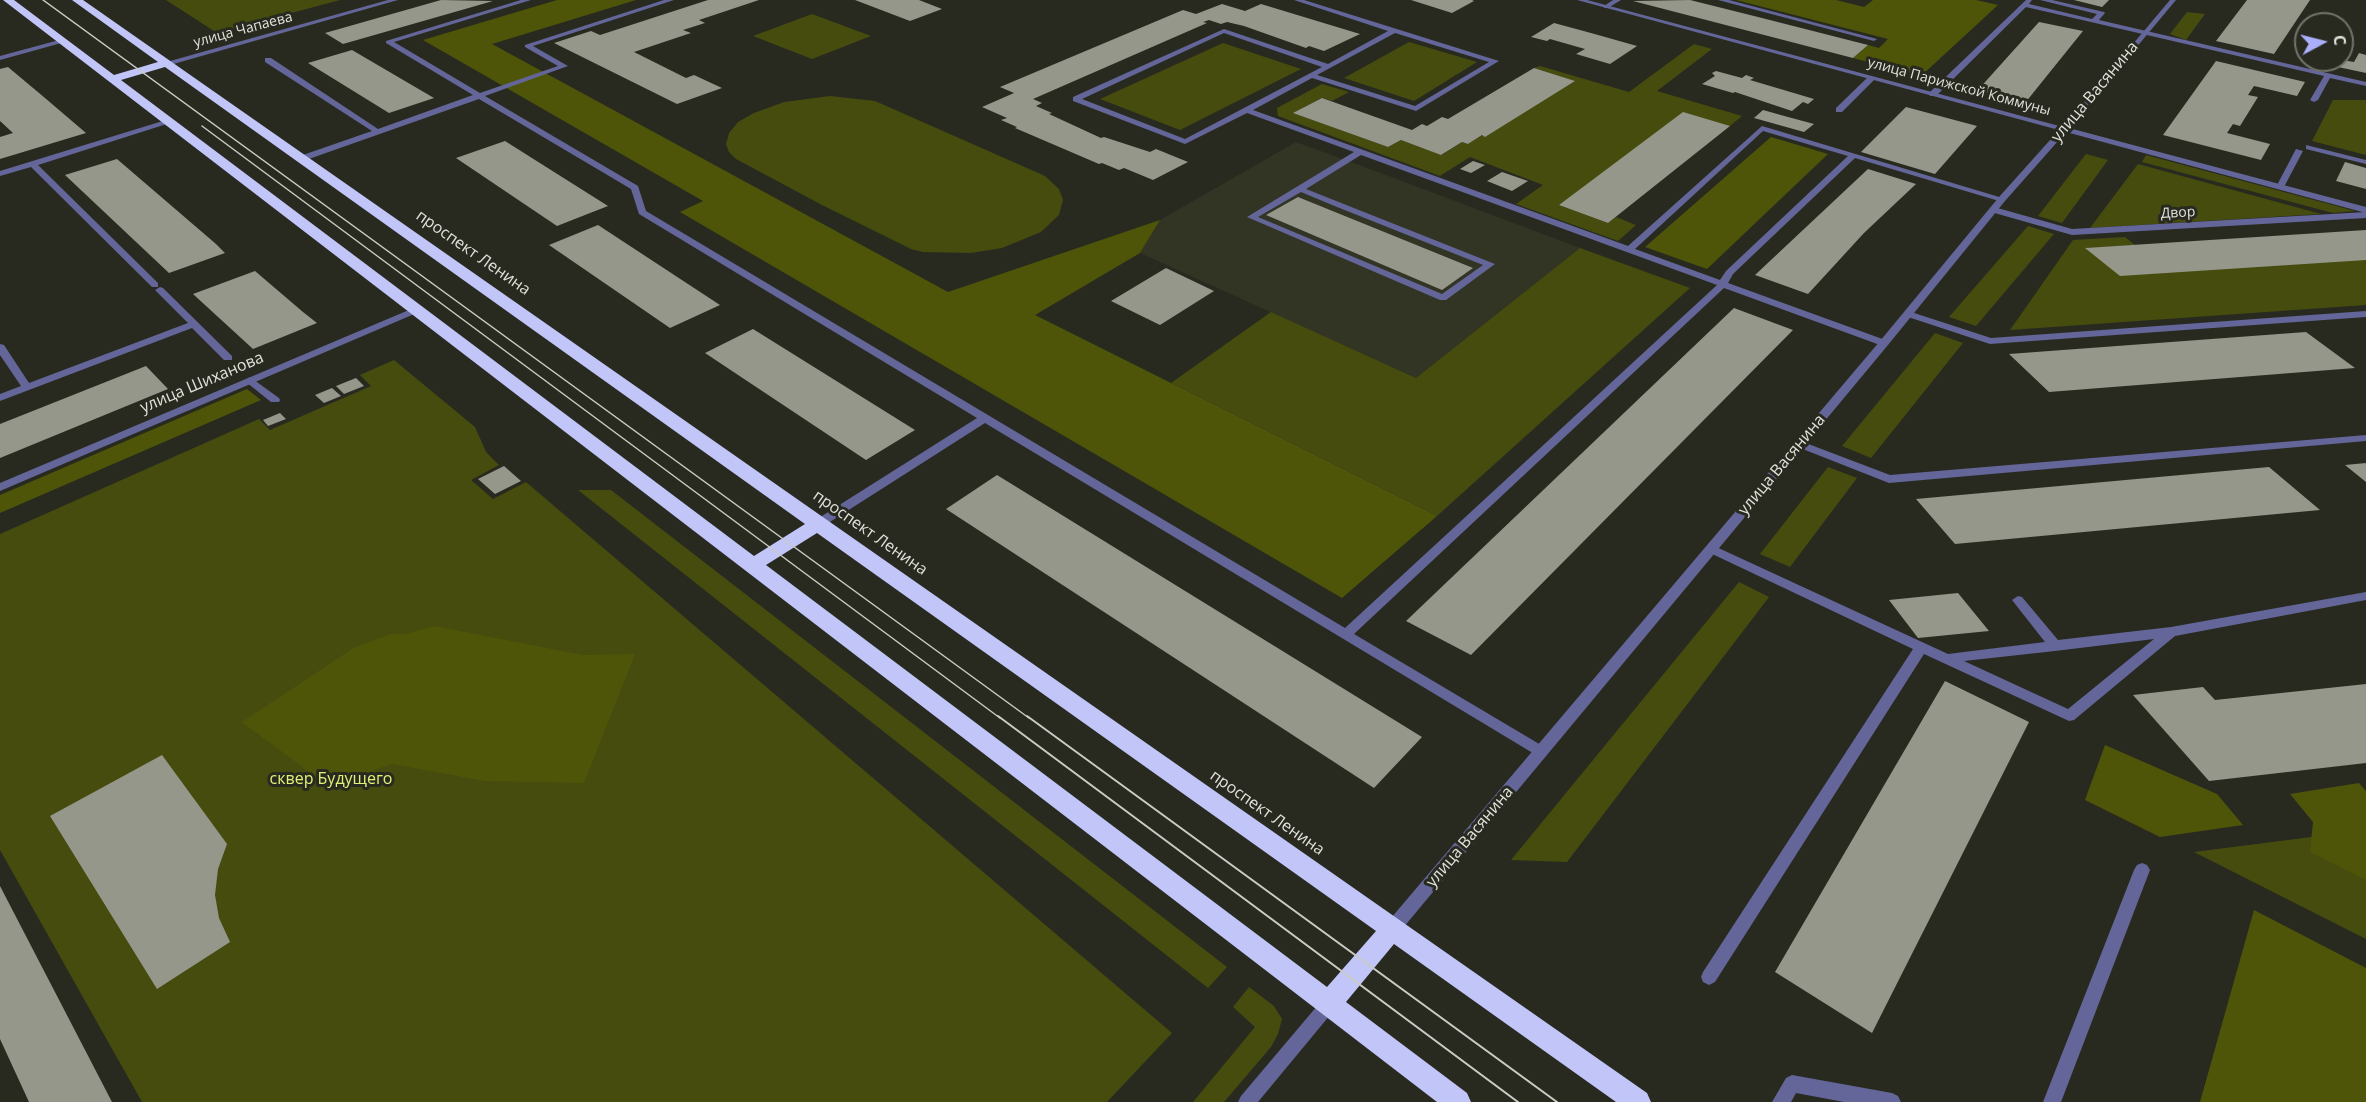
<!DOCTYPE html>
<html>
<head>
<meta charset="utf-8">
<style>
  body { margin:0 }
  #map { position:relative; width:2366px; height:1102px; overflow:hidden; background:#282a20; font-family:"Open Sans",sans-serif }
  canvas { display:block }
  .north { position:absolute; left:2294px; top:12px; width:60px; height:60px; box-sizing:border-box; background:#282a20; border:2px solid #72746b; border-radius:50%; rotate:83deg; font-size:16px; font-weight:700; line-height:24px; text-align:center; color:#e1e2dc }
  .north::after { content:''; display:block; margin:auto; width:21px; height:27px; background:#abaffb; clip-path:polygon(50% 0,100% 100%,50% 72%,0 100%) }
</style>
</head>
<body>
<div id="map">
<canvas width="2366" height="1102"></canvas>
<div class="north">С</div>
</div>
<script>
const context = document.querySelector('canvas').getContext('2d');
context.lineJoin = 'round';
function fill(path, color) { context.fillStyle = color; context.fill(path, 'evenodd'); }
const toPath = rows => new Path2D(rows.map(r => 'M' + r).join(''));
function strokePath(path, color, width, dash) { context.strokeStyle = color; context.lineWidth = width; context.lineCap = dash ? 'butt' : 'round'; context.setLineDash(dash || []); context.stroke(path); }
function label(font, color, halo, rows, align = 'center') {
  context.font = font + ' "Open Sans",sans-serif'; context.lineWidth = 6; context.setLineDash([]); context.textBaseline = 'middle'; context.strokeStyle = halo; context.fillStyle = color; for (const [text, x, y, turn = 0] of rows) {
    context.save(); context.translate(x, y); context.rotate((+turn || 0) * Math.PI / 180); context.textAlign = isNaN(turn) ? turn : align; if (halo) context.strokeText(text, 0, 0); context.fillText(text, 0, 0); context.restore();
  }
}
fill(toPath([
  [1296,142,1389,176,1580,248,1416,378,1140,253,1160,220]
]), '#323424');
fill(toPath([
  [166,0,340,0,217,33],
  [2187,12,2205,14,2186,40,2170,34],
  [812,14,871,36,812,59,753,36],
  [1409,42,1477,62,1414,101,1344,78],
  [1223,43,1301,69,1180,130,1100,99],
  [1694,44,1712,49,1657,91,1742,116,1730,126,1559,205,1608,223,1616,217,1636,225,1618,241,1516,204,1543,185,1470,157,1440,176,1278,116,1277,108,1322,84,1349,92,1332,101,1322,98,1294,113,1388,147,1401,140,1442,155,1462,142,1468,144,1482,135,1485,136,1574,81,1534,68,1540,66,1629,92],
  [830,96,875,101,1045,176,1059,189,1063,200,1059,215,1041,232,1002,248,971,253,923,252,911,249,822,205,736,159,729,152,726,144,729,133,738,122,754,113,784,102],
  [2333,100,2366,100,2366,155,2312,141],
  [2086,154,2108,160,2062,223,2038,216],
  [2146,155,2355,211,2333,213,2142,162],
  [2138,164,2321,214,2090,228],
  [2028,226,2054,234,1976,326,1949,317],
  [2125,237,2135,245,2086,248,2366,260,2366,305,2010,330,2073,240],
  [1580,248,1690,288,1437,516,1171,383,1271,312,1416,378],
  [1935,333,1963,343,1871,458,1842,446],
  [394,360,475,427,486,452,499,465,471,480,493,499,526,482,1172,1033,1107,1102,142,1102,0,850,0,534,259,419,270,430,371,386,360,375],
  [1828,467,1857,478,1790,567,1760,554],
  [578,490,611,490,1227,967,1208,988],
  [1739,582,1769,597,1567,862,1511,860],
  [2366,830,2366,939,2194,852],
  [1249,987,1274,1006,1282,1019,1278,1034,1271,1047,1224,1102,1193,1102,1255,1027,1233,1007]
]), '#464c0e');
fill(toPath([
  [557,0,636,0,492,44,948,292,1160,220,1140,253,1035,315,1437,516,1342,598,680,212,703,201,423,40],
  [1736,0,1836,0,1864,7,1873,0,1976,0,1998,5,1921,76,1853,58,1868,45,1879,48,1888,39],
  [1771,137,1828,154,1707,269,1645,247],
  [247,389,261,400,0,513,0,495],
  [434,626,583,655,635,654,584,783,485,781,392,764,328,786,242,722,355,647,391,634,407,634],
  [2105,745,2217,794,2243,825,2160,837,2085,800],
  [2359,783,2366,791,2366,880,2310,852,2313,822,2290,794],
  [2254,910,2366,968,2366,1102,2200,1102]
]), '#4e5508');
fill(toPath([
  [441,0,493,1,343,44,325,33],
  [708,0,759,0,699,20,705,23,683,30,691,33,634,52,686,78,694,75,722,88,677,104,554,43,591,31,600,35],
  [855,0,919,0,942,9,910,21],
  [1411,0,1472,0,1474,1,1452,13],
  [1690,0,1758,17,1868,45,1853,58,1633,1],
  [2074,0,2109,0,2102,7],
  [2247,0,2310,0,2274,54,2216,41],
  [1222,4,1245,11,1261,4,1360,34,1324,51,1309,46,1306,48,1244,26,1227,22,1221,24,1209,20,1203,22,1207,23,1033,99,1042,103,1036,106,1052,113,1049,114,1101,138,1104,137,1150,152,1156,149,1188,162,1153,180,1124,168,1119,170,1102,163,1099,164,1015,128,1017,127,1001,120,1007,118,982,107,1014,93,1000,87,1183,10,1196,14],
  [2039,22,2083,31,2025,103,1977,91],
  [1554,23,1591,33,1637,46,1610,64,1576,54,1585,49,1550,39,1547,41,1531,37],
  [352,50,434,98,389,113,308,63],
  [2359,53,2366,55,2366,73,2338,67,2342,60,2354,62],
  [2216,61,2305,82,2297,96,2254,86,2248,95,2258,97,2240,126,2233,124,2227,133,2270,144,2261,160,2163,135],
  [8,67,45,98,86,133,0,159,0,137,13,133,0,121,0,69],
  [1534,68,1575,81,1485,137,1482,135,1468,144,1462,142,1441,155,1401,140,1388,147,1293,113,1322,98,1412,130,1422,124,1427,126,1442,117,1448,119],
  [1716,71,1742,78,1746,75,1754,78,1750,80,1814,99,1808,104,1803,102,1792,111,1735,92,1733,93,1702,84,1715,76,1712,73],
  [1906,107,1977,126,1935,174,1861,152],
  [1763,110,1788,117,1814,124,1804,132,1754,118],
  [1683,112,1730,126,1608,223,1559,205],
  [505,141,608,206,557,226,456,158],
  [117,159,216,244,225,253,169,273,65,175],
  [1473,161,1485,165,1471,173,1460,169],
  [2345,162,2366,168,2366,189,2336,181],
  [1868,169,1916,184,1864,233,1808,294,1755,275],
  [1502,172,1528,181,1512,191,1487,181],
  [1298,197,1473,268,1442,290,1266,215],
  [598,225,720,305,670,328,549,245],
  [2366,230,2366,260,2120,276,2085,248],
  [1166,268,1214,291,1160,325,1111,301],
  [255,271,303,312,317,323,253,349,193,294],
  [1734,308,1793,330,1471,655,1406,621],
  [753,329,915,430,866,460,705,353],
  [2306,332,2355,368,2049,392,2009,354],
  [146,366,168,389,0,458,0,424],
  [356,378,364,386,344,394,336,386],
  [332,388,341,396,324,403,315,395],
  [280,413,286,419,268,426,263,420],
  [2366,463,2366,482,2345,465],
  [504,466,521,481,495,494,478,479],
  [2269,467,2320,510,1955,544,1916,499],
  [997,475,1422,737,1374,788,946,509],
  [1958,593,1989,631,1918,638,1889,600],
  [1945,681,2029,722,1872,1033,1775,972],
  [2366,684,2366,763,2209,781,2133,695,2203,687,2215,700],
  [162,755,227,844,218,869,215,895,219,918,230,942,157,989,50,816],
  [0,886,112,1102,29,1102,0,1039]
]), '#95978b');
fill(toPath([
  [521,0,531,0,394,42,480,93,558,66,525,47,525,45,664,0,674,0,533,46,568,66,485,96,638,186,646,211,1345,628,1717,285,1361,155,1306,189,1495,264,1446,300,1440,300,1247,217,1354,152,1247,113,1185,144,1073,101,1073,97,1224,29,1328,64,1388,31,1294,0,1304,0,1499,61,1416,111,1312,78,1253,110,1628,246,1762,126,2006,199,1999,201,1855,158,1733,274,1728,283,1888,341,1888,345,1880,345,1724,288,1354,634,1546,748,1548,752,1546,756,1541,758,985,423,822,527,814,527,812,524,814,521,977,418,639,214,631,189,479,99,306,160,300,160,300,156,372,131,265,62,265,58,271,58,378,129,473,95,386,43,386,41,521,0],
  [1224,33,1322,67,1185,139,1082,99,1224,33],
  [1395,33,1489,62,1415,106,1317,75,1395,33],
  [1763,131,1848,156,1726,271,1720,280,1635,249,1763,131],
  [1301,192,1337,207,1483,265,1442,294,1258,217,1301,192],
  [1613,0,1621,0,1608,8,1604,8,1604,6,1613,0],
  [1718,0,1729,0,1877,39,1874,41,1718,0],
  [2026,0,2032,0,2029,4,2092,19,2097,14,2040,0,2052,0,2104,12,2105,13,2099,20,2366,82,2366,86,2330,78,2318,100,2314,102,2310,100,2324,76,2026,7,1936,96,1930,96,1930,92,2026,0],
  [2326,18,2331,19,2328,24,2322,24,2326,18],
  [63,39,66,41,65,42,0,60,0,56,63,39],
  [1869,76,1876,78,1842,112,1836,112,1836,108,1869,76],
  [166,120,173,122,38,165,158,283,158,287,152,287,31,167,0,176,0,171,166,120],
  [2306,145,2366,160,2366,164,2306,149,2306,145],
  [2296,149,2303,151,2284,187,2277,189,2276,187,2296,149],
  [1994,207,2072,229,2366,212,2366,218,2072,235,1991,212,1991,208,1994,207],
  [160,287,163,288,232,356,232,360,224,360,192,328,0,401,0,394,21,386,0,355,0,344,4,345,29,383,188,323,155,290,160,287],
  [1908,311,1991,338,2366,311,2366,317,1990,344,1905,316,1905,312,1908,311],
  [250,377,279,398,280,400,279,402,271,402,246,382,245,380,250,377],
  [2366,435,2366,441,1889,483,1795,446,1794,444,1795,442,1803,442,1890,475,2366,435],
  [1712,545,1948,654,2045,642,2012,600,2018,596,2022,597,2058,640,2171,627,2366,592,2366,600,2175,636,2074,720,2069,721,1924,654,1715,982,1709,985,1703,982,1701,977,1703,972,1913,649,1708,552,1706,549,1712,545],
  [2154,639,2068,709,1964,661,2055,651,2154,639],
  [2142,863,2147,865,2150,870,2061,1102,2043,1102,2134,870,2137,865,2142,863],
  [1792,1075,1892,1093,1898,1096,1901,1102,1844,1102,1796,1093,1791,1102,1772,1102,1786,1078,1792,1075]
]), '#646699');
fill(toPath([
  [388,0,398,0,170,65,163,63,388,0],
  [1577,0,1587,0,2063,127,2170,0,2176,0,2069,128,2366,207,2366,213,2066,132,2005,201,1888,345,1398,934,1392,936,1386,934,1384,929,1386,924,1880,341,1999,197,2059,130,1577,0],
  [416,307,419,308,419,312,0,491,0,483,416,307],
  [1329,996,1335,999,1337,1004,1335,1009,1258,1102,1238,1102,1241,1096,1323,999,1329,996]
]), '#646699');
fill(toPath([
  [3,0,14,0,114,75,158,62,72,0,83,0,1647,1093,1651,1102,1616,1102,1394,944,1346,1002,1467,1093,1471,1102,1437,1102,3,0],
  [165,67,805,524,754,556,121,80,165,67],
  [817,533,1376,931,1327,987,766,565,817,533]
]), '#c1c5f8');
strokePath(toPath([
  [43,0,1029,718],
  [202,126,1000,718]
]), '#cacbc5', 1.5);
strokePath(toPath([
  [998,716,1518,1102],
  [1027,716,1557,1102]
]), '#cacbc5', 2);
label('14px', '#e1e2dc', '#282a20', [
  ["улица Чапаева",243,30,-15],
  ["улица Парижской Коммуны",1959,87,15],
  ["Двор",2178,213,-3]
]);
label('16px', '#e1e2dc', '#282a20', [
  ["улица Васянина",2095,92,-50],
  ["проспект Ленина",473,253,35],
  ["улица Шиханова",202,383,-23],
  ["улица Васянина",1782,465,-50],
  ["проспект Ленина",870,533,35],
  ["проспект Ленина",1267,813,35],
  ["улица Васянина",1470,837,-50]
]);
label('16px', '#e1f077', '#282a20', [
  ["сквер Будущего",331,779]
]);
</script>
</body>
</html>
